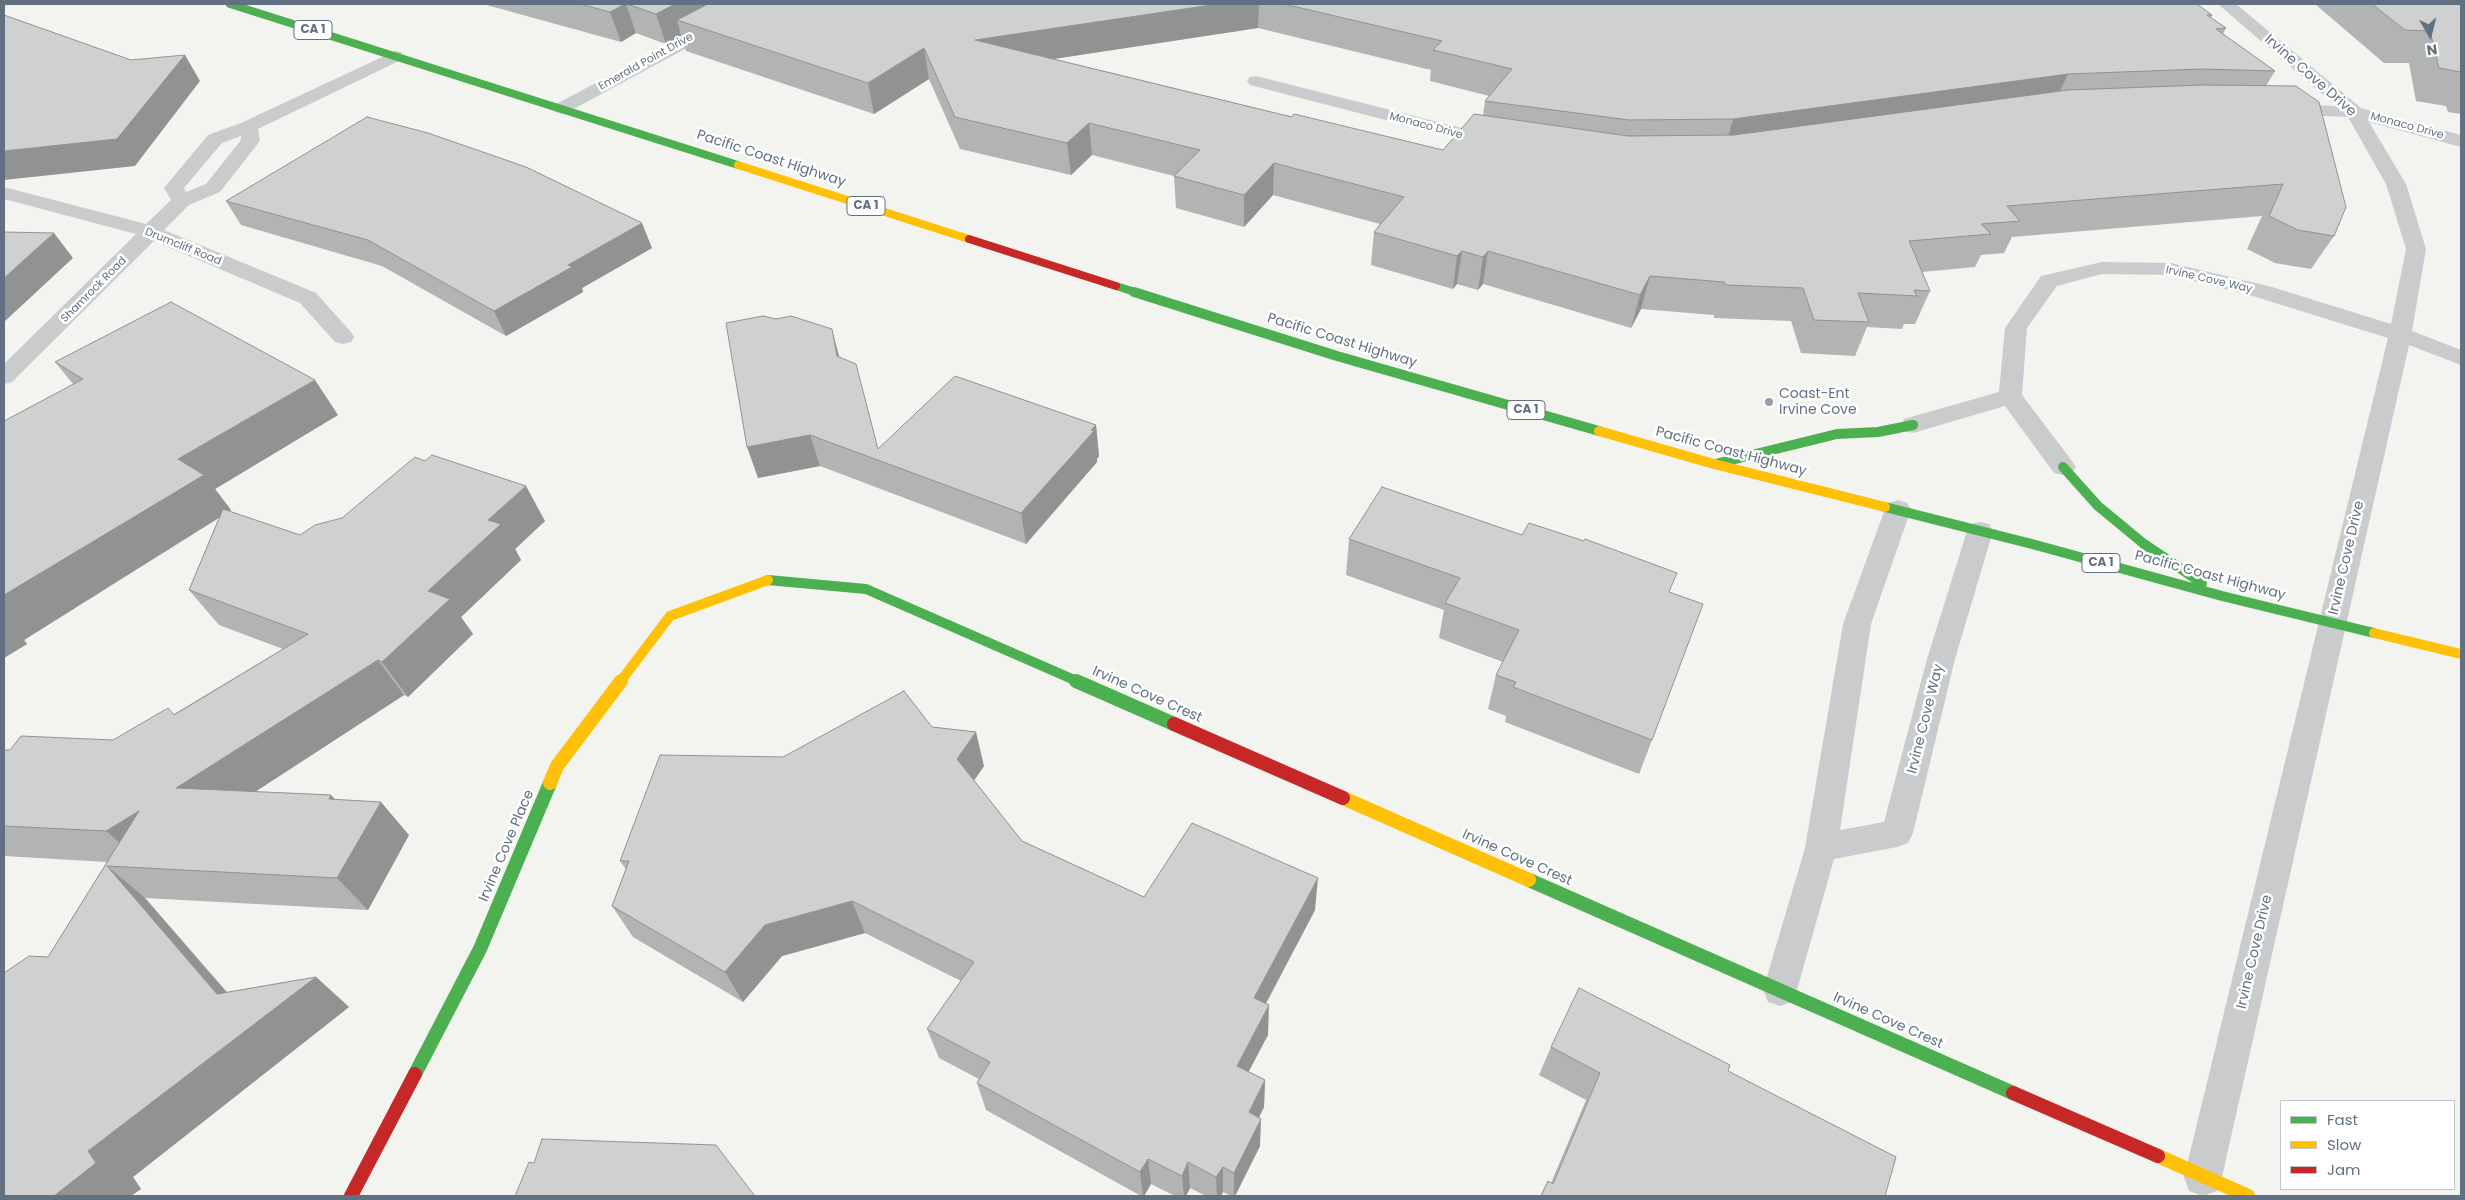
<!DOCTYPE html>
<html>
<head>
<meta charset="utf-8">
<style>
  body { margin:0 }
  #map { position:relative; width:2465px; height:1200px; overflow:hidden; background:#f3f3f0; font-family:Poppins,sans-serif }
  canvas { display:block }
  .frame { position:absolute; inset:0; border:5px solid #617182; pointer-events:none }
  .legend { position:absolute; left:2280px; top:1100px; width:175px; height:90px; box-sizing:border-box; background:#fff; border:1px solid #c0c6cd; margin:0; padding:6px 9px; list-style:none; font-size:15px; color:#617182 }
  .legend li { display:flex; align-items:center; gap:10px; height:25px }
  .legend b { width:25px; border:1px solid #c0c6cd }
  .north { position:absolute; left:2405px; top:10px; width:50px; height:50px; -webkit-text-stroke:4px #fff; paint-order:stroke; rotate:172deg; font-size:14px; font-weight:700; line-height:20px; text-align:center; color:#617182 }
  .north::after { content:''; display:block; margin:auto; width:18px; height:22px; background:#617182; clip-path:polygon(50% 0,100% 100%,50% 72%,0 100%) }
</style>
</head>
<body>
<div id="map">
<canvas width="2465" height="1200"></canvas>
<div class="frame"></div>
<ul class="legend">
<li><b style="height:6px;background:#4caf50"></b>Fast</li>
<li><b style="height:6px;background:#ffc107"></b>Slow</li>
<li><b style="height:6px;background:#c62828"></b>Jam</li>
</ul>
<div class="north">N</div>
</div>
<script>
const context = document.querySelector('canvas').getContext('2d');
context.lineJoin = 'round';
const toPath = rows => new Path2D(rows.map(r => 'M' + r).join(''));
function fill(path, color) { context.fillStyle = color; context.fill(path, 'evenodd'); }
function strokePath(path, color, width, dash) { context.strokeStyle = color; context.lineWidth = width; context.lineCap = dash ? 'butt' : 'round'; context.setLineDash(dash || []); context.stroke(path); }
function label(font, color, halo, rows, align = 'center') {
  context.font = font + ' Poppins,sans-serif'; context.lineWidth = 5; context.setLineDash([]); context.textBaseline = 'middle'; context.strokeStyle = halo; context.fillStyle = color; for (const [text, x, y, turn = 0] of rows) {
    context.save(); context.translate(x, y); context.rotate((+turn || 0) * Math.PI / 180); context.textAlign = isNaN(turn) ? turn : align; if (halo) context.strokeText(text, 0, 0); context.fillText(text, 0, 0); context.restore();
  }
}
fill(toPath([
  [745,4,765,4,763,7,568,112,562,114,556,112,553,108,556,104,745,4],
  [2218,4,2236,4,2361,108,2461,135,2461,147,2369,122,2406,184,2426,249,2412,331,2461,350,2461,365,2409,345,2222,1177,2217,1191,2203,1196,2189,1191,2184,1177,2388,338,2256,297,2171,275,2102,274,2057,286,2027,328,2022,395,2072,461,2076,467,2072,473,2063,475,2054,473,2005,406,1913,433,1904,431,1901,425,1904,419,1999,392,2005,328,2041,276,2102,262,2171,263,2272,287,2391,324,2406,249,2386,184,2348,117,2278,114,2276,110,2278,106,2285,104,2336,106,2218,4],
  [395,51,401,52,404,56,401,60,258,129,260,141,220,192,189,205,164,230,316,293,351,332,354,337,351,342,343,344,335,342,300,303,154,241,12,382,4,384,4,364,136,234,4,199,4,187,146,224,171,200,164,188,208,135,241,123,395,51],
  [241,136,241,140,206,184,186,192,184,188,222,143,241,136],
  [1256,76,1501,138,1503,142,1501,146,1494,148,1250,85,1247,81,1250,77,1256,76],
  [1898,500,1907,503,1911,509,1871,624,1840,830,1884,822,1927,659,1967,531,1971,524,1980,522,1989,524,1993,531,1955,659,1913,833,1908,843,1897,847,1834,859,1797,990,1792,1002,1780,1006,1768,1002,1763,990,1805,848,1843,624,1885,509,1889,503,1898,500]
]), '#cacbcc');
strokePath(toPath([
  [230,4,738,165],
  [1116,286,1138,293]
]), '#4caf50', 8);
strokePath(toPath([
  [1134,292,1337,356,1599,431],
  [1719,463,1837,434,1878,432,1913,425],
  [2063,467,2098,506,2144,544,2202,583],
  [1885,507,2032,544,2222,596,2374,633],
  [768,580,866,589,1079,682]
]), '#4caf50', 10);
strokePath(toPath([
  [1076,681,1174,724],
  [1529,880,2013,1093],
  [415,1074,480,949,550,783]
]), '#4caf50', 14);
strokePath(toPath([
  [738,165,969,239]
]), '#ffc107', 8);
strokePath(toPath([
  [1599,431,1714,464,1885,507],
  [2374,633,2461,654],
  [620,682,670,616,768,580]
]), '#ffc107', 10);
strokePath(toPath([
  [550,783,557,766,621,681],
  [1343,798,1529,880],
  [2158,1156,2248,1196]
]), '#ffc107', 14);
strokePath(toPath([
  [969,239,1116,286]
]), '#c62828', 8);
strokePath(toPath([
  [1174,724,1343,798],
  [2013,1093,2158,1156],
  [351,1196,415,1074]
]), '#c62828', 14);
fill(toPath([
  [483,4,2197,4,2212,15,2211,18,2226,28,2223,34,2275,71,2266,86,2334,236,2311,269,2275,263,2247,249,2262,216,2012,237,2004,253,1981,255,1975,267,1922,272,1930,291,1915,324,1904,324,1902,329,1867,327,1855,356,1801,353,1791,321,1714,318,1714,315,1641,309,1631,328,1483,284,1478,290,1457,284,1453,289,1371,265,1374,232,1380,224,1273,195,1244,227,1176,208,1174,176,1092,155,1071,175,960,149,929,79,874,114,686,51,681,36,666,44,636,33,621,42],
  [1258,28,1431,70,1430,81,1489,96,1485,101,1483,115,1443,150,1292,117,1054,59],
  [2315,4,2461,4,2461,114,2448,112,2446,106,2416,101,2409,63,2384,63],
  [226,201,652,248,582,288,583,292,506,336,382,266,241,225],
  [839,357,878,449,1096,425,1099,456,1097,459,1097,462,1026,544,820,466,758,478],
  [55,362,338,415,215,489,231,510,229,512,300,535,545,521,515,549,521,560,461,617,473,634,408,697,404,695,255,792,331,795,335,800,409,835,368,910,145,898,227,992,316,977,349,1007,133,1177,141,1189,131,1196,48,957,107,862,4,856,4,750,10,750,113,740,174,714,283,649,219,625,189,590,219,518,24,640,27,644,4,658,73,384],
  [1349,539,1670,593,1652,740,1639,774,1505,722,1506,716,1488,709,1496,675,1503,662,1439,638,1444,610,1346,575],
  [932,727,984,766,974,780,1022,841,1144,897,1315,910,1266,1004,1268,1035,1248,1071,1265,1080,1264,1107,1259,1118,1260,1146,1235,1196,1231,1196,1223,1192,1221,1196,1206,1196,1190,1188,1186,1196,1175,1196,1151,1184,1144,1196,1141,1196,986,1110,977,1083,979,1079,939,1058,927,1029,961,981,865,933,782,956,743,1002,633,937,612,906,626,869,620,861,783,757],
  [1551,1047,1728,1071,1885,1196,1540,1196,1548,1181,1551,1183,1586,1100,1539,1075]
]), '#b2b3b3');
fill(toPath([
  [626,4,636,33,621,42,610,12],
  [675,4,741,4,677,20,681,36,666,44,656,14],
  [1218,4,1259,4,1258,28,980,70,975,40],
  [924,48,929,79,874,114,868,83],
  [185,55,200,81,135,166,4,180,4,151],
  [2068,74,2053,105,1724,151,1733,119],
  [1089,123,1092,155,1071,175,1067,143],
  [1274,163,1273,195,1244,227,1244,195],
  [642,223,652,248,582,288,583,292,506,336,494,311,568,265],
  [54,233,73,258,4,322,4,278],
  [1462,251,1457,284,1453,289,1457,256],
  [1488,251,1483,284,1478,290,1483,257],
  [1650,276,1641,309,1631,328,1640,295],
  [832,329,840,360,837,356],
  [315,380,338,415,215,489,231,510,24,640,27,644,4,658,4,595,178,459],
  [1096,425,1099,456,1097,459,1097,462,1026,544,1021,513],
  [810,435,820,466,758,478,747,447],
  [526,486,545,521,515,549,521,560,461,617,473,634,408,697,382,662,428,591,488,520],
  [378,660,404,695,210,821,176,788],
  [976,732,984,766,966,792,957,759],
  [331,795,361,828,329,799],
  [381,802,409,835,368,910,337,878],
  [139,811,144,864,106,831],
  [107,866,145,898,254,1024,217,994],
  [1318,878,1315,910,1253,1027,1254,998],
  [852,901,865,933,782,956,743,1002,725,972,765,925],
  [316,977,349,1007,133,1177,141,1189,131,1196,54,1196,88,1151],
  [1269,1005,1268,1035,1237,1094,1237,1066],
  [1265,1080,1264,1107,1248,1138,1249,1112],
  [1261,1119,1260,1146,1235,1196,1234,1196,1234,1173],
  [1148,1159,1151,1184,1144,1196,1143,1196,1140,1172],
  [1188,1162,1190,1188,1186,1196,1184,1196,1182,1176],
  [1223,1167,1223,1192,1221,1196,1217,1196,1216,1177]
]), '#919292');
const building = toPath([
  [580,4,625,4,610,12,580,4],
  [627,4,675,4,656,14,627,4],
  [708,4,1218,4,975,40,1292,117,1294,114,1443,150,1474,114,1628,136,1734,135,2068,90,2202,85,2296,86,2319,102,2346,207,2334,236,2298,230,2269,216,2283,184,2007,206,2020,221,1981,224,1991,234,1909,241,1930,291,1914,290,1917,296,1858,293,1869,322,1814,320,1803,288,1725,285,1724,282,1650,276,1640,295,1488,251,1483,257,1462,251,1457,256,1374,232,1404,197,1274,163,1244,195,1174,176,1200,150,1089,123,1067,143,955,117,924,48,868,83,677,20,708,4],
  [1284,4,2197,4,2212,15,2207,15,2226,28,2216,29,2275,71,2201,69,2068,74,1733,119,1629,120,1485,101,1512,69,1433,50,1442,41,1284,4],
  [2372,4,2461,4,2461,72,2439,68,2430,31,2405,30,2372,4],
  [4,15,131,60,185,55,117,139,4,151,4,15],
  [367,117,428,133,526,167,642,223,568,265,572,267,494,311,368,240,226,201,367,117],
  [4,232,54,233,4,278,4,232],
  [171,302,315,380,178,459,204,475,4,595,4,421,83,379,55,362,171,302],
  [763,316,776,319,791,316,832,329,837,356,856,364,878,449,955,376,1096,425,1091,430,1094,431,1021,513,810,435,747,447,726,323,763,316],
  [432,455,526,486,488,520,501,524,428,591,450,599,382,662,378,660,176,788,331,795,329,799,381,802,337,878,107,866,217,994,316,977,88,1151,96,1163,54,1196,4,1196,4,973,29,956,48,957,139,811,106,831,4,826,4,750,10,750,21,736,113,740,168,708,174,715,308,634,189,590,223,509,300,535,315,525,342,518,415,457,425,461,432,455],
  [1382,487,1522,535,1529,523,1584,541,1585,539,1677,573,1669,592,1703,604,1652,740,1513,687,1516,682,1496,675,1519,630,1445,603,1460,578,1349,539,1382,487],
  [904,691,932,727,976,732,957,759,1022,841,1144,897,1192,823,1318,878,1254,998,1269,1005,1237,1066,1265,1080,1249,1112,1261,1119,1234,1173,1223,1167,1216,1177,1188,1162,1182,1176,1148,1159,1140,1172,977,1083,990,1062,927,1029,974,962,852,901,765,925,725,972,612,906,629,861,620,861,660,755,783,757,904,691],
  [1579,988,1730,1065,1728,1071,1896,1157,1885,1196,1541,1196,1548,1181,1553,1184,1600,1073,1551,1047,1579,988],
  [542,1139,716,1145,754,1195,754,1196,515,1196,529,1162,534,1163,542,1139]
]);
fill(building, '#cfd0d0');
strokePath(building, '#919292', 1);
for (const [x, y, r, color] of [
  [1769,402,5,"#949ea8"]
]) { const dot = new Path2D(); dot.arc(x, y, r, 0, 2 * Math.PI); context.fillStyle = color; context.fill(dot); strokePath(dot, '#fff', 2); }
label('11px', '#617182', '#fff', [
  ["Emerald Point Drive",646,62,-29],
  ["Monaco Drive",1426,126,15],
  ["Monaco Drive",2407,126,15],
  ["Drumcliff Road",183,247,22],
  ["Irvine Cove Way",2209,280,13],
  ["Shamrock Road",94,290,-45]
]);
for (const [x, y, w] of [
  [313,30,38],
  [866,206,38],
  [1526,410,38],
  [2101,563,38]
]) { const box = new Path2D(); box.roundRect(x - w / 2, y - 9.5, w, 19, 4); context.fillStyle = '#fff'; context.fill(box); strokePath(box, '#617182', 1); }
label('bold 12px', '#617182', null, [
  ["CA 1",313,30],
  ["CA 1",866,206],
  ["CA 1",1526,410],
  ["CA 1",2101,563]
]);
label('14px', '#617182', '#fff', [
  ["Irvine Cove Drive",2310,76,41],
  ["Pacific Coast Highway",771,159,18],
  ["Pacific Coast Highway",1342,341,17],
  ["Pacific Coast Highway",1731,452,15],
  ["Irvine Cove Drive",2347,558,-77],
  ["Pacific Coast Highway",2210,576,15],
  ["Irvine Cove Crest",1147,695,24],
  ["Irvine Cove Way",1926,719,-76],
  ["Irvine Cove Place",507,846,-67],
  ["Irvine Cove Crest",1517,858,24],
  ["Irvine Cove Drive",2255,952,-77],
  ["Irvine Cove Crest",1888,1021,24]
]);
label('14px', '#617182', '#fff', [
  ["Coast-Ent",1779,394],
  ["Irvine Cove",1779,410]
], 'left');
</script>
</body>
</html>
